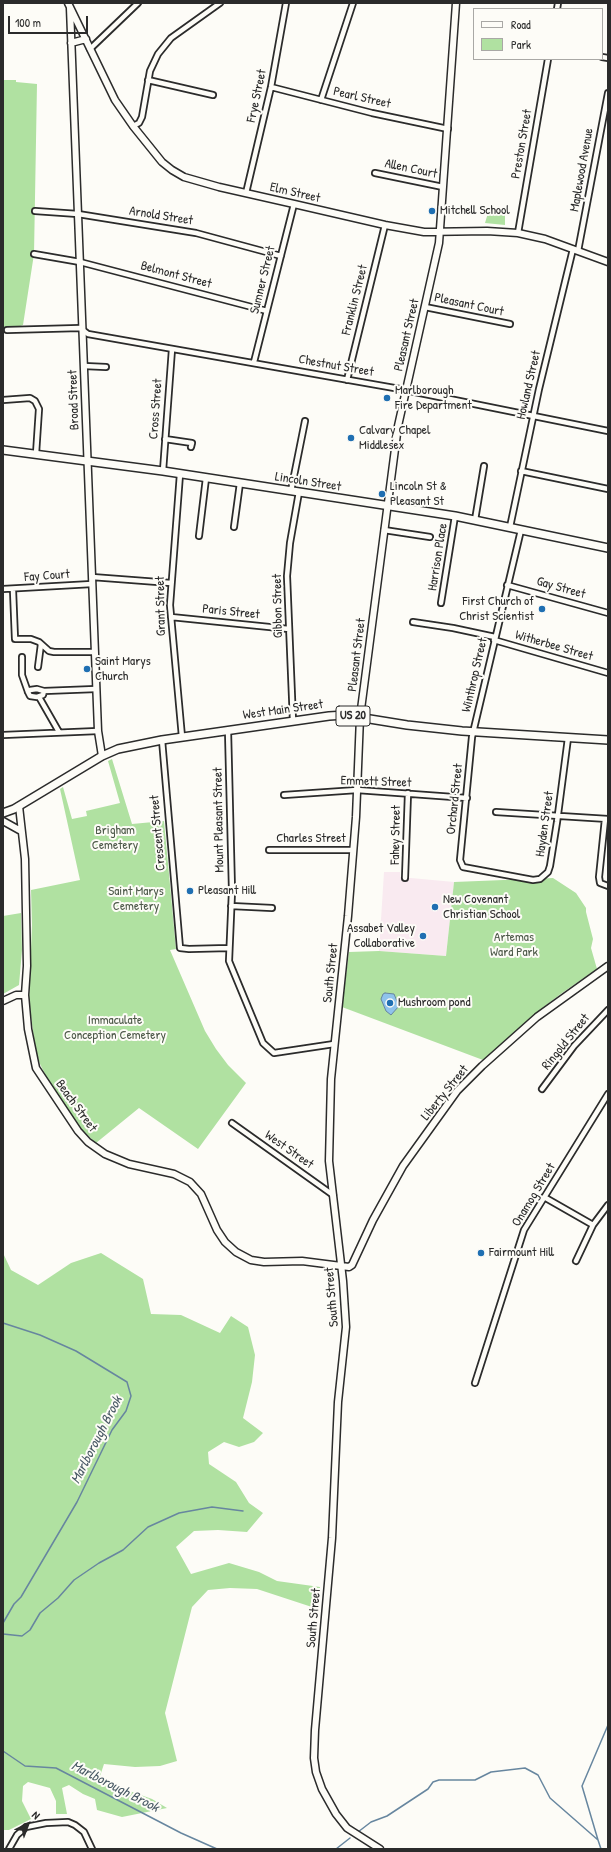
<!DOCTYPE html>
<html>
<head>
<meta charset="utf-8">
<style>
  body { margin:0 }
  #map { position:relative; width:611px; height:1852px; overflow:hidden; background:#fdfcf7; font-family:"Patrick Hand",sans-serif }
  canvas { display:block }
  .frame { position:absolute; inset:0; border:4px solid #2b2b2b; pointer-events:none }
  .legend { position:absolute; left:473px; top:8px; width:130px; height:52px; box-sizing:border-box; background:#fdfcf7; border:1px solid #a9a8a5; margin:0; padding:5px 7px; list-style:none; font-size:12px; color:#2b2b2b }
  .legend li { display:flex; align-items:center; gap:8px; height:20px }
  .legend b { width:20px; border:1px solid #a9a8a5 }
  .north { position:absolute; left:8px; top:1804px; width:40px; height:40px; -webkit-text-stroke:3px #fdfcf7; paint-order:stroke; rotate:42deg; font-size:11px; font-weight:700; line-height:16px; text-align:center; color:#2b2b2b }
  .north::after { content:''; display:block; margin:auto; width:14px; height:18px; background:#2b2b2b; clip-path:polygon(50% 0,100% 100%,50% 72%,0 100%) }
  .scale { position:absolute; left:8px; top:16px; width:80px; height:18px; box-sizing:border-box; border:2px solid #2b2b2b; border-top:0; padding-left:5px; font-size:12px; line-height:14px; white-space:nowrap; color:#2b2b2b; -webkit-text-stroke:3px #fdfcf7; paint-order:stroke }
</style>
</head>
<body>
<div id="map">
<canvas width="611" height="1852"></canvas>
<div class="frame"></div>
<ul class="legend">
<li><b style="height:5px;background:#fdfcf7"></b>Road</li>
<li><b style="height:11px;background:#b0e1a1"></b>Park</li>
</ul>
<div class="north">N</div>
<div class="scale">100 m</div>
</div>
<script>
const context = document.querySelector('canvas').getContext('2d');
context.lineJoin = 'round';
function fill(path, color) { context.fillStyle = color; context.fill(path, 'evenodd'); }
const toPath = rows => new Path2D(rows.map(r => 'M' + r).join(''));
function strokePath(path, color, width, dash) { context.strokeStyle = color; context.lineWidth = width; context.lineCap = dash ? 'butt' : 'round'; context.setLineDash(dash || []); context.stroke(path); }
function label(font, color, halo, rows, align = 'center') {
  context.font = font + ' "Patrick Hand",sans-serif'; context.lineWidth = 4; context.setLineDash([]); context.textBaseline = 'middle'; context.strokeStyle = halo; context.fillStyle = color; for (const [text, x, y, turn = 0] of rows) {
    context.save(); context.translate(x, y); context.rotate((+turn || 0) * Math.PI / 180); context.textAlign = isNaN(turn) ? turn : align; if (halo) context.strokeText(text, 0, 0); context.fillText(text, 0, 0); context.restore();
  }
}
fill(toPath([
  [384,872,400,872,400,877,454,882,446,956,379,951]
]), '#f9eaf0');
fill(toPath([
  [3,80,16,80,16,82,37,84,34,254,23,325,3,333],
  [488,213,505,214,505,225,485,223],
  [112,759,132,824,164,821,176,949,170,950,205,1031,216,1049,228,1065,246,1083,198,1149,139,1108,96,1143,83,1131,51,1086,40,1064,35,1047,29,1000,32,925,31,890,80,880,60,789,63,787,72,819,87,816,86,811,120,803,108,761],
  [553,878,576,893,586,908,586,912,593,939,591,948,597,969,562,993,537,1012,483,1060,342,1007,349,952,379,951,446,956,454,882],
  [21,913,22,950,19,985,3,994,3,916],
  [3,1253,11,1270,38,1285,71,1263,101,1253,143,1279,151,1314,181,1315,220,1333,231,1316,248,1327,255,1355,252,1382,243,1418,263,1433,254,1442,239,1447,224,1442,208,1452,209,1464,236,1482,249,1503,263,1513,247,1532,218,1530,194,1531,176,1547,191,1574,229,1563,259,1572,277,1581,320,1587,318,1609,257,1589,230,1588,208,1590,192,1607,165,1713,177,1761,160,1766,135,1767,104,1764,100,1776,107,1783,152,1799,167,1808,122,1817,97,1810,95,1799,83,1794,69,1785,62,1788,67,1814,56,1814,56,1801,50,1788,28,1782,23,1786,22,1801,31,1819,9,1830,3,1830]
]), '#b0e1a1');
const water = toPath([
  [385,993,394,994,399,1006,391,1015,386,1011,381,999,383,994,385,993]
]);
fill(water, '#8fc3ec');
strokePath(water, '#67869f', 1);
strokePath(toPath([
  [3,1323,40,1335,76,1351,127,1382,131,1396,126,1411,112,1430,77,1502,21,1597,14,1604,3,1623],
  [3,1634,22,1636,30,1630,40,1613,58,1598,74,1580,99,1563,123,1550,148,1527,179,1513,212,1507,243,1511],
  [3,1751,25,1766,56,1768,181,1833,217,1849],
  [358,1832,371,1822,387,1816,428,1789,433,1782,439,1780,475,1780,491,1772,525,1768,538,1775,550,1798,598,1840,601,1849],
  [598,1840,582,1786,608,1725],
  [336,1849,350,1838]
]), '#67869f', 1.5);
const street = toPath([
  [557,9,558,3],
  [90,49,138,3],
  [602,57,608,58],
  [148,80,213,95],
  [271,87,372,113,448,129],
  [321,100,353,3],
  [133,126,139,123,142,117,150,71,158,54,171,38,220,3],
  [375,173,443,187],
  [246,193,271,87,286,3],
  [35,211,78,214,196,233,281,256],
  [518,233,548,59],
  [578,251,608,93],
  [34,254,80,262,267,311],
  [425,307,510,324],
  [7,330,80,328,88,334,400,389,608,431],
  [254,362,294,204],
  [84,366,106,367],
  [347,380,385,225],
  [3,400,30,398,35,401,39,409,36,454],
  [165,439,192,443,191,447],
  [163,471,172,349],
  [521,471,608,489],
  [180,474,170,605,182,737],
  [291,491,305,421],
  [475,520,484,466],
  [234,527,240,483],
  [510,527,539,389,573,249],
  [384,530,430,537],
  [521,530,472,737,460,860,463,867,533,880,540,879,548,872,550,866,557,822,568,738],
  [199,536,206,478],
  [92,577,171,583],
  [507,585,608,613],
  [3,589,92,584],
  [13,590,15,639,31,639,39,642,49,651,54,652,95,652],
  [441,603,455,516],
  [171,617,289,629],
  [413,622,453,628,495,637],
  [494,640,608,673],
  [22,657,22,675,28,692,30,696,37,697,43,695,44,691],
  [38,667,41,644],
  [28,692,30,690,37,689,44,691,96,689],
  [39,697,59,732],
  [293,721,287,576,290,543,299,492],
  [228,730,232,891,229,961,263,1043,274,1053,334,1044],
  [3,735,98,731],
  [162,740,180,948,189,949,229,948],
  [284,795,357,790,467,798],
  [496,812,608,819],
  [605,819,599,877,600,883,608,886],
  [269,850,353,850],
  [405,878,408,793],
  [231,906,272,908],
  [542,1089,574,1046,608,1010],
  [232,1123,333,1195],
  [544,1197,593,1225],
  [576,1261,593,1225,608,1205],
  [475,1383,524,1230,608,1094],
  [9,1849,17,1835,26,1827,46,1823,68,1822,75,1825,84,1832,92,1849]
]);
const secondary = toPath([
  [68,3,115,100,133,126,162,162,172,170,184,177,219,187,294,204,385,225,424,232,487,231,518,233,545,239,608,262],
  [70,8,98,731,102,756],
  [71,43,86,39],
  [19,806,25,859,27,966,25,995,28,1029,36,1068,78,1131,88,1142,105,1154,129,1164,174,1174,190,1182,201,1194,217,1230,225,1242,236,1252,251,1260,264,1262,302,1261,349,1267,352,1265,373,1220,403,1166,457,1091,482,1066,537,1017,608,966],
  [3,821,21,831],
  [3,1001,16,995,25,995],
  [380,1849,347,1828,336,1814,322,1789,316,1772,314,1758,315,1730,332,1538,338,1402,346,1327,343,1281,329,1161,331,1079,348,916,356,817,360,717,398,426,439,243,456,3]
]);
const primary = toPath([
  [3,450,163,471,455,516,608,548],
  [3,813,14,809,102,756,118,749,162,740,329,716,345,715,407,725,462,731,608,740]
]);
strokePath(street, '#2b2b2b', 8);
strokePath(secondary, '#2b2b2b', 9);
strokePath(primary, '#2b2b2b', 10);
strokePath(street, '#fdfcf7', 4.5);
strokePath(secondary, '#fdfcf7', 6);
strokePath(primary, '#fdfcf7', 7);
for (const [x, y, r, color] of [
  [432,211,4,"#1f6fb2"],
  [387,398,4,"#1f6fb2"],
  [351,438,4,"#1f6fb2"],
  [382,494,4,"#1f6fb2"],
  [542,609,4,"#1f6fb2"],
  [87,669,4,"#1f6fb2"],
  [190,891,4,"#1f6fb2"],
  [435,907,4,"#1f6fb2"],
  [423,936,4,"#1f6fb2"],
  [390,1003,4,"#1f6fb2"],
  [481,1253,4,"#1f6fb2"]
]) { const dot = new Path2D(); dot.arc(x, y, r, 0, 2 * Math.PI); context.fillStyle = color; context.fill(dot); strokePath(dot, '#fdfcf7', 1.5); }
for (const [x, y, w] of [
  [353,716,34]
]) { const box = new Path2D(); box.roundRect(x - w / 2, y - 10, w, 20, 3); context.fillStyle = '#fdfcf7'; context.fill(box); strokePath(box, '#2b2b2b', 1); }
label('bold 12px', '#2b2b2b', null, [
  ["US 20",353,716]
]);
label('13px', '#2b2b2b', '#fdfcf7', [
  ["Frye Street",257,96,-78],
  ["Pearl Street",362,98,13],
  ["Preston Street",522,144,-80],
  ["Allen Court",411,169,12],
  ["Maplewood Avenue",582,170,-80],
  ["Elm Street",295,193,13],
  ["Arnold Street",161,216,9],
  ["Belmont Street",176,275,15],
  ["Sumner Street",263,280,-76],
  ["Franklin Street",355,300,-76],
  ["Pleasant Court",469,305,12],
  ["Pleasant Street",407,335,-77],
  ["Chestnut Street",336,366,10],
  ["Howland Street",529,385,-77],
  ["Broad Street",74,400,-92],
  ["Cross Street",156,409,-86],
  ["Lincoln Street",308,482,9],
  ["Harrison Place",438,557,-81],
  ["Fay Court",47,576,-4],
  ["Gay Street",561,588,16],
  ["Grant Street",161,606,-91],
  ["Gibbon Street",278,606,-91],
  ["Paris Street",231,612,6],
  ["Witherbee Street",554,646,16],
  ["Pleasant Street",357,655,-83],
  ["Winthrop Street",475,675,-77],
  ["West Main Street",283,710,-8],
  ["Emmett Street",376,782,2],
  ["Orchard Street",455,799,-84],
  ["Mount Pleasant Street",219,820,-91],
  ["Hayden Street",545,824,-82],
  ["Crescent Street",158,833,-95],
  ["Fahey Street",396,835,-89],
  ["Charles Street",311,839],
  ["South Street",331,973,-84],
  ["Ringold Street",566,1042,-51],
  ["Liberty Street",445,1093,-51],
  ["Beach Street",76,1106,54],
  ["West Street",289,1150,35],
  ["Onamog Street",534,1195,-59],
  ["South Street",332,1297,-95],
  ["South Street",314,1618,-85]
]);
label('13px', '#2b2b2b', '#fdfcf7', [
  ["Mitchell School",440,211],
  ["Marlborough",395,391],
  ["Fire Department",395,406],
  ["Calvary Chapel",359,431],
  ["Middlesex",359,446],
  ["Lincoln St &",390,487],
  ["Pleasant St",390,502],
  ["First Church of",534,602,"right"],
  ["Christ Scientist",534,617,"right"],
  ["Saint Marys",95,662],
  ["Church",95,677],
  ["Pleasant Hill",198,891],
  ["New Covenant",443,900],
  ["Christian School",443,915],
  ["Assabet Valley",415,929,"right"],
  ["Collaborative",415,944,"right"],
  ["Mushroom pond",398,1003],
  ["Fairmount Hill",489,1253]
], 'left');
label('13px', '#4c5848', '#fdfcf7', [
  ["Brigham",115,831],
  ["Cemetery",115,846],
  ["Saint Marys",136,892],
  ["Cemetery",136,907],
  ["Artemas",514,938],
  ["Ward Park",514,953],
  ["Immaculate",115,1021],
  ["Conception Cemetery",115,1036]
]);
label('italic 14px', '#495965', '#fdfcf7', [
  ["Marlborough Brook",97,1440,-63],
  ["Marlborough Brook",115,1787,27]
]);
</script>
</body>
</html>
